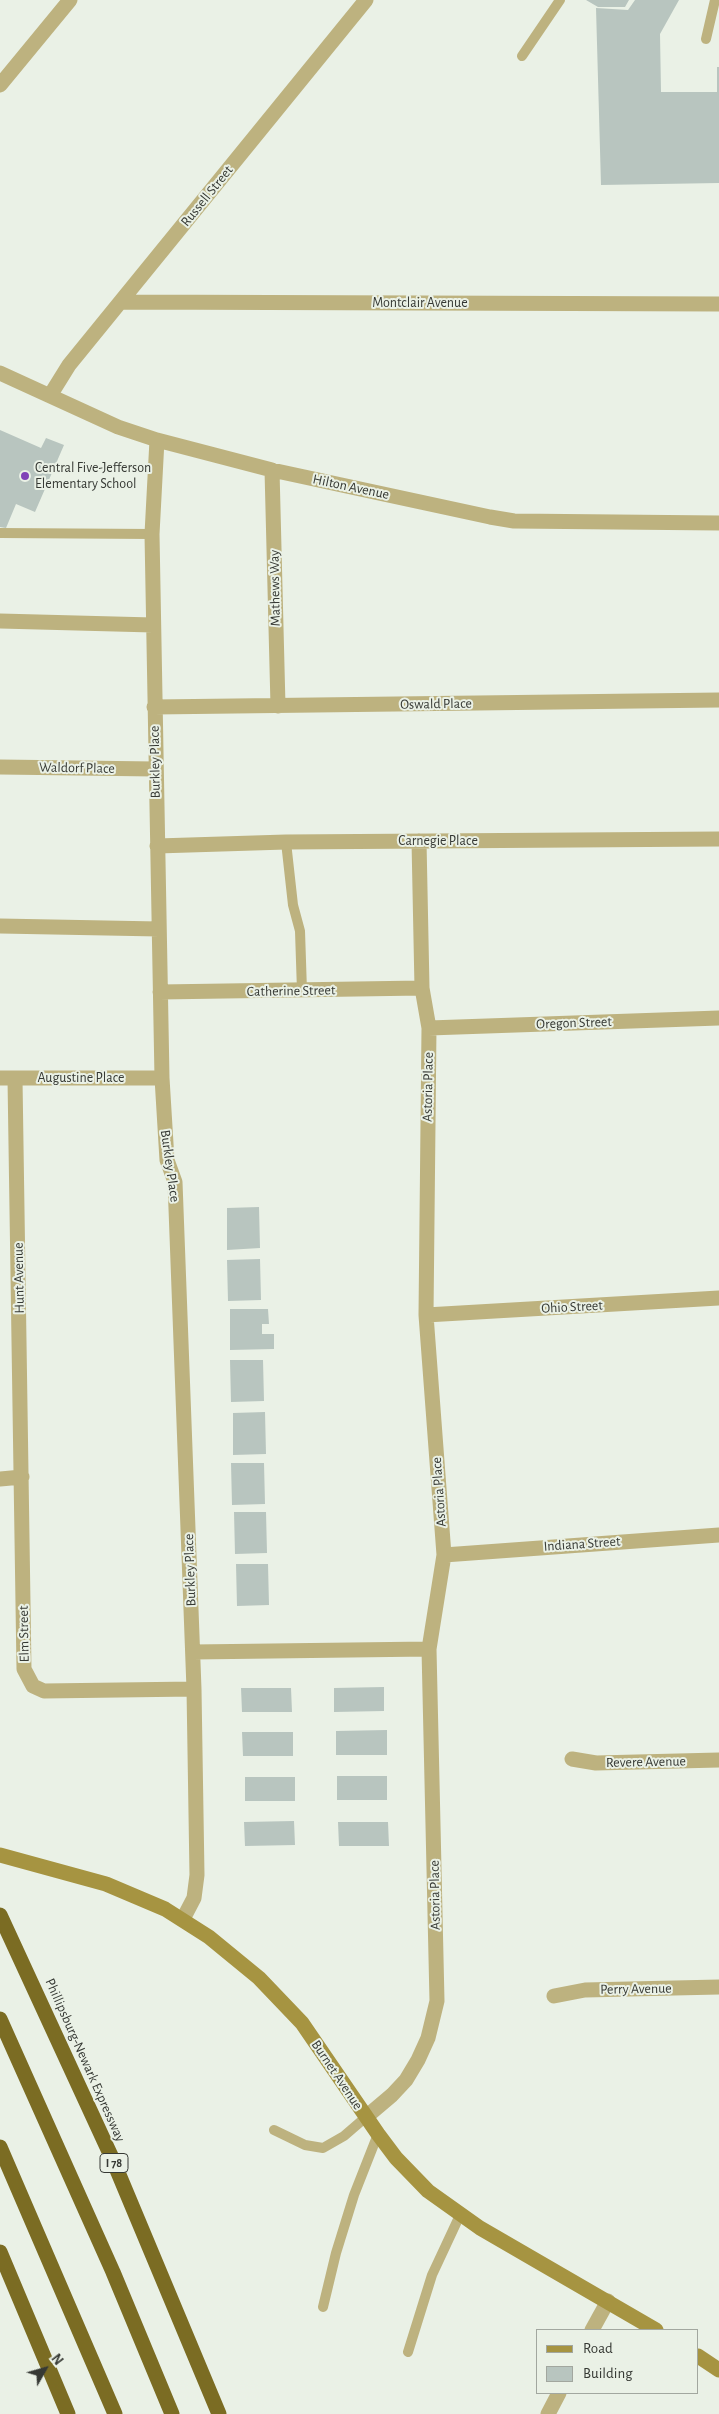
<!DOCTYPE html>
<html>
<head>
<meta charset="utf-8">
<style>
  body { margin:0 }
  #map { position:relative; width:719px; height:2414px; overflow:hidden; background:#eaf1e6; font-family:"Alegreya Sans",sans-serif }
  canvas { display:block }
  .legend { position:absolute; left:536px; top:2329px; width:162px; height:65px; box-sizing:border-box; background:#eaf1e6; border:1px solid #a2a79f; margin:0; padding:6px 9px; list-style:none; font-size:15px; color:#363934 }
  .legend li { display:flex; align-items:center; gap:10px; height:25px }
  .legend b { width:25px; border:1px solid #a2a79f }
  .north { position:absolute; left:20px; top:2344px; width:50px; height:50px; -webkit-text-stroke:4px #eaf1e6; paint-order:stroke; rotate:52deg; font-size:14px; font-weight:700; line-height:20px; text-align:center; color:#363934 }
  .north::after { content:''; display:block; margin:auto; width:18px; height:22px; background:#363934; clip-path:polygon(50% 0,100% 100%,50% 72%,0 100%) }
</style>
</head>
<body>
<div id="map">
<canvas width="719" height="2414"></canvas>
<ul class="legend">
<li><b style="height:6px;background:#a69441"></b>Road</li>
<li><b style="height:14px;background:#b8c5bf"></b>Building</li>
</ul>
<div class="north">N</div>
</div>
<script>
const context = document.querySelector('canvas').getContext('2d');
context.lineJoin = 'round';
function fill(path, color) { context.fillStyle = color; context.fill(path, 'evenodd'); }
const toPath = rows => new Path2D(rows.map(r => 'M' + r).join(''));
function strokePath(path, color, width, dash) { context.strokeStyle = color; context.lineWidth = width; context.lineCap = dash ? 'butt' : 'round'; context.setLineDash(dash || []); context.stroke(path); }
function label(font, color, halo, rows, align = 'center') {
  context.font = font + ' "Alegreya Sans",sans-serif'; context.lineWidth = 4; context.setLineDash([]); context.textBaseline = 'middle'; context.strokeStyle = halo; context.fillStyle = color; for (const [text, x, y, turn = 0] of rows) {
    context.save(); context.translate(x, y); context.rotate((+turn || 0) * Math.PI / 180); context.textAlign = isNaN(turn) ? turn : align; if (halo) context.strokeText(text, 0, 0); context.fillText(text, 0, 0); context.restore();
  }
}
fill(toPath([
  [586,0,629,0,625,7,598,7],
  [635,0,679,0,660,34,661,92,717,92,717,67,719,67,719,183,601,185,596,8,628,10],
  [0,430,41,448,46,438,64,445,35,512,16,504,6,528,0,527],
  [259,1207,260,1248,227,1250,227,1208],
  [260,1259,261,1300,228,1301,227,1260],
  [230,1309,268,1309,269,1324,262,1324,262,1334,274,1334,274,1349,230,1350],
  [230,1360,263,1360,264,1401,231,1402],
  [265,1412,266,1454,233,1455,233,1413],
  [231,1463,264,1463,265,1504,232,1505],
  [234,1512,266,1512,267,1553,235,1554],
  [236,1564,268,1564,269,1605,237,1606],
  [384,1687,384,1711,334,1712,334,1688],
  [241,1688,291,1688,292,1712,242,1712],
  [387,1730,387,1755,336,1755,336,1731],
  [242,1732,293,1732,293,1756,243,1756],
  [337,1776,387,1776,387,1800,337,1800],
  [245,1777,295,1777,295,1801,245,1801],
  [294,1821,295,1845,245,1846,244,1822],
  [338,1822,388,1822,389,1846,339,1846]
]), '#b8c5bf');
strokePath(toPath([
  [706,39,715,0],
  [522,56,560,0],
  [0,533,152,534],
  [286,842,293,905,300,931,302,991],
  [274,2130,305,2145,323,2148,344,2136,366,2117],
  [323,2307,336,2253,354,2195,378,2134],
  [408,2352,432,2275,460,2215]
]), '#bdb27f', 10);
strokePath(toPath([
  [0,85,70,0],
  [121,302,719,304],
  [0,373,118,427,157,440,272,470,490,517,514,521,719,523],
  [51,394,69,365,366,0],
  [157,440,152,534,162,1078,167,1160,175,1182,194,1689,197,1875,194,1898,183,1919],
  [272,470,278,706],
  [0,621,153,625],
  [154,707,719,700],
  [0,767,155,769],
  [157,846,286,842,719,839],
  [0,926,159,929],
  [160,992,422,988],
  [429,1028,719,1018],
  [0,1078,162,1078],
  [15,1079,24,1669,33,1686,44,1691,194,1689],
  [426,1315,719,1298],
  [0,1479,22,1477],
  [444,1555,719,1535],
  [193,1652,429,1649],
  [572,1759,596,1763,719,1760],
  [554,1996,585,1990,719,1987],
  [366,2117,392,2095,406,2080,418,2060,428,2038,437,2001,429,1649,444,1555,426,1315,429,1028,422,988,419,841],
  [592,2330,608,2301],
  [548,2414,559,2393]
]), '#bdb27f', 15);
strokePath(toPath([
  [0,1855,106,1884,165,1909,209,1937,259,1978,302,2023,378,2134,396,2158,428,2191,480,2228,656,2330],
  [698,2356,719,2370]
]), '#a69441', 15);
strokePath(toPath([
  [0,1915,112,2158,219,2414],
  [0,2019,113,2272,172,2414],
  [0,2147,115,2414],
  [0,2252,68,2414]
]), '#7b6c23', 15);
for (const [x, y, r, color] of [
  [25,476,5,"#8042b7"]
]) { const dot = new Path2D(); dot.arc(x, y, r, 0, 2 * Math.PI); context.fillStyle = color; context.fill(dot); strokePath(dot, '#eaf1e6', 2); }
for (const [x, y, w] of [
  [114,2163,28]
]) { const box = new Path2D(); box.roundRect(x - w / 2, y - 9.5, w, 19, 4); context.fillStyle = '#eaf1e6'; context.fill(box); strokePath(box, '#363934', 1); }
label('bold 12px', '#363934', null, [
  ["I 78",114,2163]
]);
label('14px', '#363934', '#eaf1e6', [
  ["Russell Street",207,196,-51],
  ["Montclair Avenue",420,303],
  ["Hilton Avenue",351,487,12],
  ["Mathews Way",275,588,-91],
  ["Oswald Place",436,704,-1],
  ["Burkley Place",155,762,-91],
  ["Waldorf Place",77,768,1],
  ["Carnegie Place",438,841],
  ["Catherine Street",291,991,-1],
  ["Oregon Street",574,1023,-2],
  ["Augustine Place",81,1078],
  ["Astoria Place",428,1087,-89],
  ["Burkley Place",170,1166,82],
  ["Hunt Avenue",19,1278,-91],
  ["Ohio Street",572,1307,-3],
  ["Astoria Place",439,1492,-94],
  ["Indiana Street",582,1544,-4],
  ["Burkley Place",190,1570,-92],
  ["Elm Street",24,1634,-91],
  ["Revere Avenue",646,1762,-1],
  ["Astoria Place",435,1895,-91],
  ["Perry Avenue",636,1989,-1],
  ["Phillipsburg-Newark Expressway",85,2060,66],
  ["Burnet Avenue",337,2075,56]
]);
label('14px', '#363934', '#eaf1e6', [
  ["Central Five-Jefferson",35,468],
  ["Elementary School",35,484]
], 'left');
</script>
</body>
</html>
